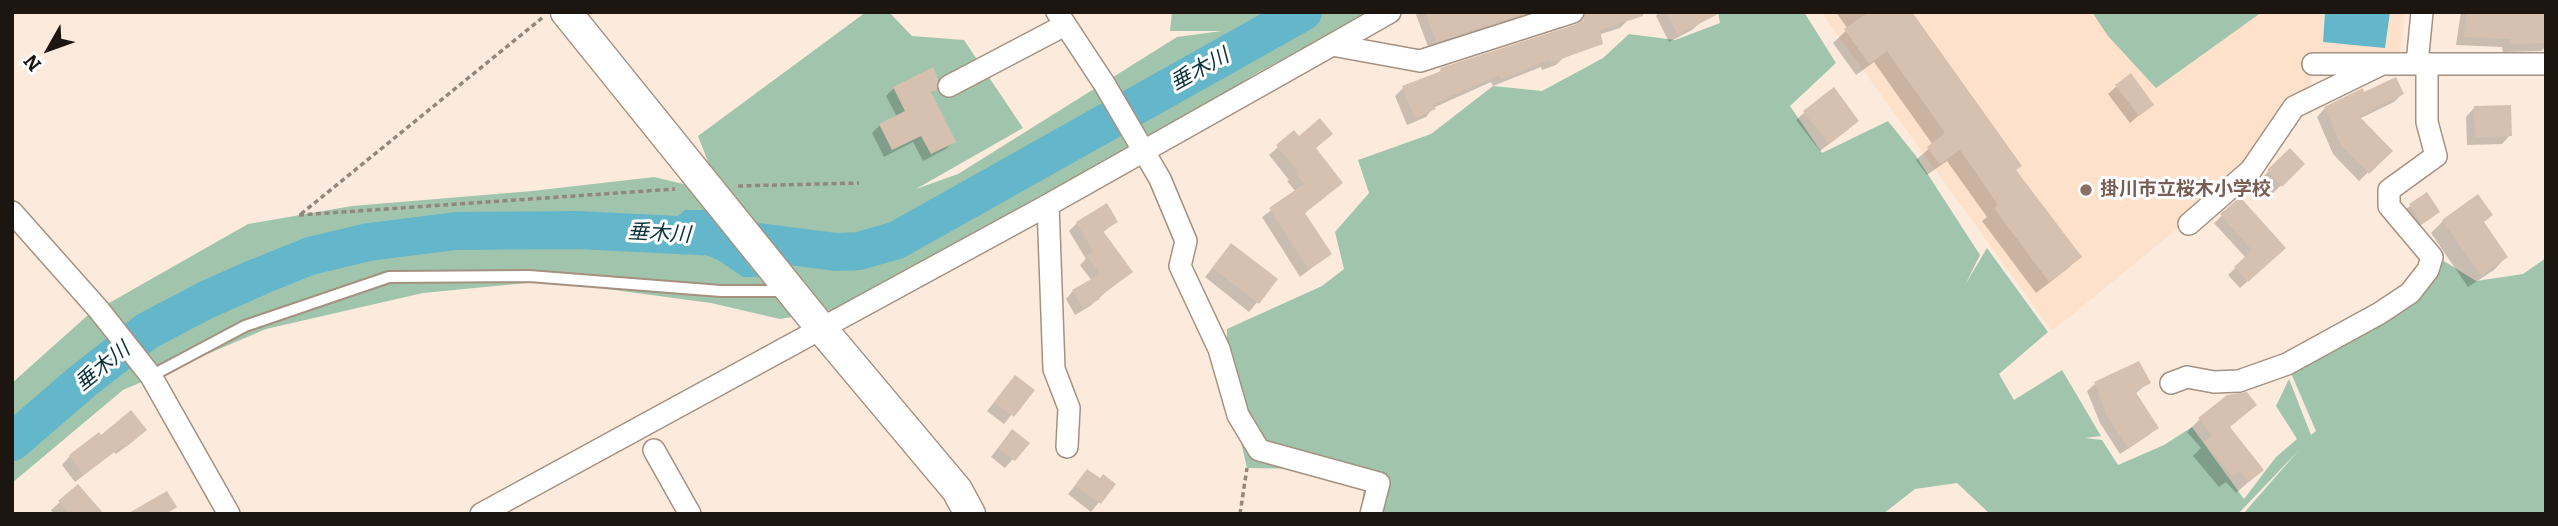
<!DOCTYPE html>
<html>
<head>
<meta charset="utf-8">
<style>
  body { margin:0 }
  #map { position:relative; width:2558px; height:526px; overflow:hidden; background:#fcebdd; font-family:Bitter,serif }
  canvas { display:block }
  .frame { position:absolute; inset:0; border:14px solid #1d1610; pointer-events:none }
  .north { position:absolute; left:14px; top:14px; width:70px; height:70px; -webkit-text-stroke:5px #fff; paint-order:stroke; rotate:230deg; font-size:19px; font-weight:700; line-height:28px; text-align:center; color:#1d1610 }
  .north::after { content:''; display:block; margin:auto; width:24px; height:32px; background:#1d1610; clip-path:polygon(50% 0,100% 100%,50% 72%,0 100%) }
</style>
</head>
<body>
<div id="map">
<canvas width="2558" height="526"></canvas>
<div class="frame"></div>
<div class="north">N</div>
</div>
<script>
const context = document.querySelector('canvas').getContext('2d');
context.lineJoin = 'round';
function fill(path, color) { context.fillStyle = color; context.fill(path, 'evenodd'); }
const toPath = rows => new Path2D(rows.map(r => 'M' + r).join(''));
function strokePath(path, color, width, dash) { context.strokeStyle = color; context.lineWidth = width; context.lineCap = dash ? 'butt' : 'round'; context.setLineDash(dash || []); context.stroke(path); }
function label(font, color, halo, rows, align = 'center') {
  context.font = font + ' Bitter,"Noto Sans JP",serif'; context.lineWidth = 6; context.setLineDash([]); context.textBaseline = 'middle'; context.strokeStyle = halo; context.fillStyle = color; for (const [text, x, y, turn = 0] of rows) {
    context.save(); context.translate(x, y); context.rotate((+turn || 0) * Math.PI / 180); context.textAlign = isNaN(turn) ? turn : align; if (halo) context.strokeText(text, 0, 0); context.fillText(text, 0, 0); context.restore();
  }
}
fill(toPath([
  [1821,12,2405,12,2399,64,2312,51,2311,86,2271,120,2251,165,2193,216,2052,331]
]), '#fde1ca');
fill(toPath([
  [866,12,889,12,912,36,964,40,1023,128,916,189,958,174,1177,37,1222,31,1170,31,1172,12,1371,12,1257,73,1099,172,839,309,780,319,711,303,547,281,423,293,266,329,123,390,12,483,12,383,88,315,248,224,352,206,532,191,654,177,730,195,716,182,698,136],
  [1718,12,1804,12,1836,63,1790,106,1822,153,1888,121,1916,156,1980,255,1965,285,1987,248,2048,332,1999,374,2014,400,2062,370,2101,436,2085,438,2102,440,2118,465,2164,445,2192,427,2244,499,2276,457,2297,439,2276,406,2289,379,2311,435,2316,431,2287,364,2397,311,2439,258,2476,281,2523,274,2546,258,2546,514,2243,514,2299,450,2238,514,1990,514,1957,483,1915,489,1883,514,1360,514,1367,470,1247,468,1225,375,1227,329,1322,286,1344,269,1335,232,1369,193,1358,160,1431,134,1493,86,1542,91,1603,58,1629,34,1675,40,1720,23],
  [2092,12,2262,12,2156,88,2108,36]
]), '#a1c5ac');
fill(toPath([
  [2325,12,2390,12,2385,48,2323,42],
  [685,210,705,210,758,277,743,277,718,260,690,249,610,242,612,231,656,234]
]), '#64b6cb');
fill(toPath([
  [1415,12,1538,12,1429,49],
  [1659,12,1696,12,1701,22,1692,30,1669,42,1656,16],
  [1836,12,1910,12,2015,170,2080,257,2067,269,2036,293,1982,221,1987,217,1947,161,1927,175,1916,160,1933,145,1874,62,1856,75,1833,43,1848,29],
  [2461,12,2546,13,2546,46,2541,51,2503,52,2502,47,2456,45],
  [1628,20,1620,28,1560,47,1564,57,1556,65,1542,70,1541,67,1493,86,1491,82,1433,108,1426,117,1407,125,1395,96,1403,88,1437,75,1441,70],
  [2117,86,2152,104,2130,123,2108,94],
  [894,88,935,89,930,94,954,141,946,149,923,161,913,142,884,157,872,133,880,125,897,117,886,96],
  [2402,94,2394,102,2359,119,2390,151,2359,181,2333,154,2317,117,2325,108],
  [2474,108,2510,135,2502,144,2467,145,2466,117],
  [1805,112,1849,129,1820,151,1796,120],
  [1294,133,1314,149,1341,183,1303,214,1329,254,1300,277,1262,217,1296,192,1287,181,1289,180,1269,155],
  [2290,150,2303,164,2272,194,2260,180],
  [2240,199,2277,255,2240,288,2228,275,2246,258,2214,223],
  [2410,206,2434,216,2418,227,2406,209],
  [2443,221,2483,223,2506,257,2494,270,2468,287,2431,233],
  [1116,222,1102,233,1130,271,1090,306,1075,315,1066,299,1073,291,1092,281,1080,265,1086,259,1069,231,1077,223],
  [1231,245,1276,279,1249,312,1205,277],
  [2149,382,2135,394,2156,428,2149,435,2120,454,2100,423,2087,391,2095,384],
  [1007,386,1032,390,1004,424,987,411],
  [2200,419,2228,428,2262,470,2236,493,2226,482,2219,487,2193,456,2201,448,2187,432],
  [101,437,137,438,116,454,114,452,75,482,62,465,70,456],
  [1004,440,1027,443,1005,468,991,457],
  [1087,471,1099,480,1114,484,1091,512,1068,494],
  [60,502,101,514,54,514,51,510]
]), '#0003');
strokePath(toPath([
  [12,442,84,380,147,331,206,300,258,277,310,256,369,242,456,231,577,230,719,237,836,252,859,251,897,240,1303,12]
]), '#64b6cb', 38);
fill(toPath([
  [1425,12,1529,12,1437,42],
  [1586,12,1643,12,1643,16,1600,30,1603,44,1550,63,1549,60,1501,79,1499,75,1433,104,1436,109,1415,118,1402,86,1441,71,1440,68,1577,24,1583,20],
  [1666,12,1722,12,1678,35],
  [1869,12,1912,12,2022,166,2016,170,2082,257,2049,282,1994,208,1998,205,1960,150,1940,164,1927,147,1945,133,1887,51,1869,64,1844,29],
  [2467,12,2546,12,2546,43,2510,44,2510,39,2464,37],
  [933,67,938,79,937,90,931,92,956,142,931,154,921,136,892,150,879,124,905,111,893,87],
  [2131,73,2154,105,2139,116,2115,85],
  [2396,77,2404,94,2359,116,2393,151,2369,174,2341,145,2324,107,2363,88,2364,92],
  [1834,87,1859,121,1829,144,1803,111],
  [2511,105,2512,136,2475,137,2474,106],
  [1320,118,1333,134,1316,148,1343,183,1305,213,1332,254,1309,270,1269,208,1304,184,1295,172,1297,170,1276,145,1294,130,1299,136],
  [2290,148,2305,164,2282,187,2267,170],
  [2427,192,2440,212,2422,224,2409,204],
  [2478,194,2493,215,2484,222,2508,257,2481,276,2442,220],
  [2240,197,2286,248,2248,282,2234,267,2252,250,2220,214],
  [1107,203,1118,222,1103,231,1133,272,1099,297,1100,299,1083,308,1072,290,1100,274,1087,256,1093,251,1076,222],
  [1231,243,1278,279,1259,304,1212,268],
  [2139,361,2151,383,2135,391,2159,428,2128,448,2107,416,2094,382],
  [1015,375,1035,390,1014,417,994,402],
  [2247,392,2257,405,2230,427,2264,470,2249,482,2239,471,2232,476,2204,442,2212,435,2198,418,2227,395],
  [131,410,147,430,126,447,123,445,84,475,69,455,99,432,101,435],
  [1012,429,1030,443,1015,461,998,448],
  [1087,469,1100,478,1103,474,1116,484,1101,504,1075,485],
  [78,484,104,514,70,514,58,501],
  [167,491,177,507,166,514,127,514]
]), '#d6c1b1');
const lane = toPath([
  [151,376,245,326,389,277,529,276,721,291,784,291]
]);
const street = toPath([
  [1057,12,1105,85,1160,179,1186,241,1180,266,1219,349,1238,415,1259,450,1379,483,1371,514],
  [1332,45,1390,12],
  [2313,64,2546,64],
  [2417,64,2422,12],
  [949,86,1065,25],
  [1048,205,1054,369,1069,408,1067,447],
  [12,212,99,310,151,376,229,514],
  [2189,224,2251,170,2294,107,2382,64],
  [2171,383,2187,377,2214,382,2239,381,2287,364,2380,313,2410,293,2428,270,2432,257,2389,206,2389,190,2436,156,2427,122,2427,64],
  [654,450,690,514],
  [481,514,1048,205,1332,45,1420,61,1573,12]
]);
const secondary = toPath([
  [566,12,821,328,957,490,970,514]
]);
strokePath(lane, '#a49180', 14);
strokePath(street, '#a49180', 24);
strokePath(secondary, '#a49180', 33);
strokePath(toPath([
  [738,186,859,183],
  [301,214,542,18],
  [299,215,675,189],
  [1240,514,1247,468]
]), '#93877d', 3.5, [5, 3.5]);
strokePath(lane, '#fff', 10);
strokePath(street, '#fff', 21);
strokePath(secondary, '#fff', 30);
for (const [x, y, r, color] of [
  [2086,190,7,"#8d6e63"]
]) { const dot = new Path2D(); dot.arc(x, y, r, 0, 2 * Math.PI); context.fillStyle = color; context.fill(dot); strokePath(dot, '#fff', 2.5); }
label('bold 19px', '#785e54', '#fff', [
  ["掛川市立桜木小学校",2100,190]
], 'left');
label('italic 21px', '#0b333d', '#fff', [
  ["垂木川",1200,70,-29],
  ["垂木川",659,234,3],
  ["垂木川",103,367,-39]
]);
</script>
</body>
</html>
